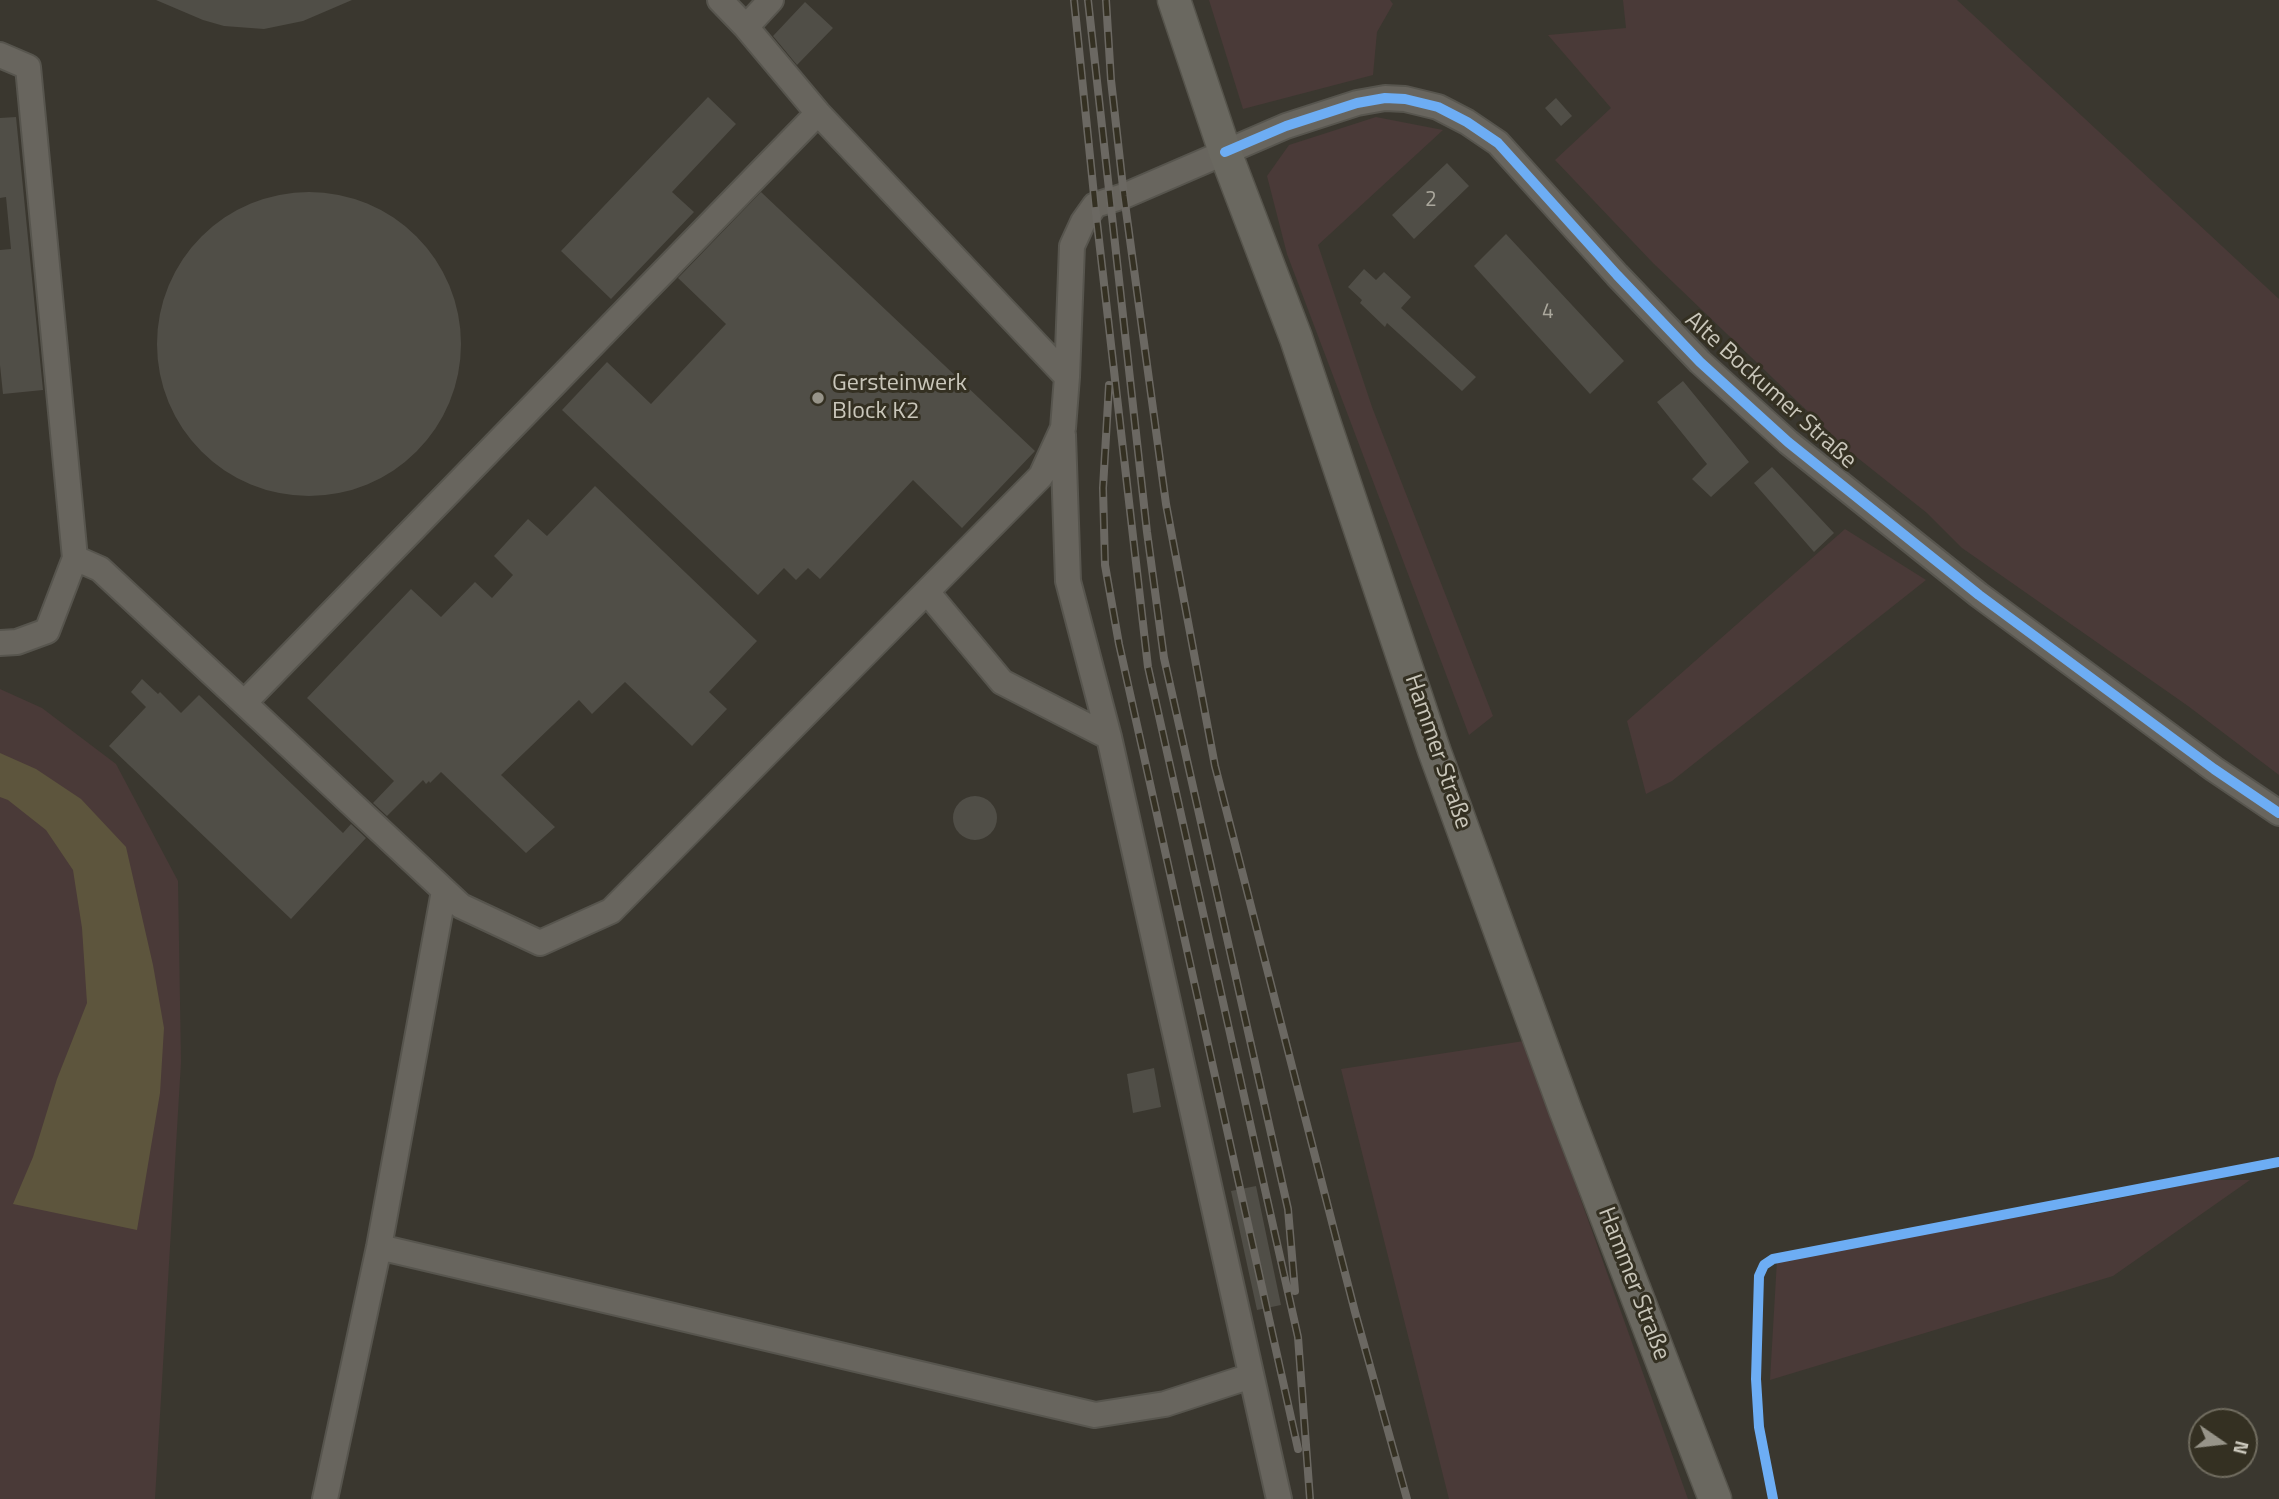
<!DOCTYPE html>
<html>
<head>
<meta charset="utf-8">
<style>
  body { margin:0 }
  #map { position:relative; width:2279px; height:1499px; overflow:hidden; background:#3a372f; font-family:"Titillium Web",sans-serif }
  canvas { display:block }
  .north { position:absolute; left:2188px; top:1408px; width:70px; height:70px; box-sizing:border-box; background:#343022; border:2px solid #706c5f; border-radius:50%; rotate:104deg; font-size:19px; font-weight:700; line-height:28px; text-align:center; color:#c9c6ba }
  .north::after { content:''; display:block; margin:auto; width:24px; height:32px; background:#979489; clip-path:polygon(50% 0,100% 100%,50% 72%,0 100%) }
</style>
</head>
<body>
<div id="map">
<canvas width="2279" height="1499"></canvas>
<div class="north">N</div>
</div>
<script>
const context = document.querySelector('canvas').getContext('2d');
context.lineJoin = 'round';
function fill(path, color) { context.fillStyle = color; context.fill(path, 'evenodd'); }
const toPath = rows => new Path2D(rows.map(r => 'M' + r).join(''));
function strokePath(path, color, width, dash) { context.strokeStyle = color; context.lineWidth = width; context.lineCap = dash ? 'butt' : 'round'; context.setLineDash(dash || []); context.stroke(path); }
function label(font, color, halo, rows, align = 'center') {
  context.font = font + ' "Titillium Web",sans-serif'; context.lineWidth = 6; context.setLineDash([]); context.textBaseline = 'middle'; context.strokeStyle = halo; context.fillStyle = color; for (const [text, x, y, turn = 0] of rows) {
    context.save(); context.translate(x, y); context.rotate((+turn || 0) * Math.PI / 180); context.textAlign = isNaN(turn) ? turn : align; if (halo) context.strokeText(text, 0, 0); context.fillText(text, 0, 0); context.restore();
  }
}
fill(toPath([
  [1209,0,1390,0,1393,4,1377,32,1373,75,1243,109],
  [1623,0,1957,0,2279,299,2279,775,2188,706,1962,548,1927,513,1849,451,1653,263,1555,160,1611,108,1548,35,1626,28],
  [1376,117,1443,130,1318,245,1372,407,1493,716,1469,735,1287,254,1267,176,1289,145],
  [1845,529,1926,580,1672,781,1646,794,1627,721],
  [0,689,42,708,116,764,178,881,181,1062,155,1499,0,1499],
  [1524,1041,1688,1499,1449,1499,1341,1069],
  [2210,1180,2250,1180,2113,1276,1770,1380,1777,1260,2086,1205]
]), '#4a3a38');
fill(toPath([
  [0,753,36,769,81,799,126,847,153,965,164,1028,160,1093,137,1230,13,1204,33,1157,57,1079,87,1003,82,928,73,870,46,830,8,800,0,797]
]), '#5d553d');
fill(toPath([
  [156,0,352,0,303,21,264,29,224,26,203,20],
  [805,2,833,28,797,65,773,36],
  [708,97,736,124,672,192,694,212,611,299,561,251],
  [1556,98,1572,116,1561,126,1545,108],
  [16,117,43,390,3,394,0,365,0,250,11,249,6,197,0,198,0,118],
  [1447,163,1469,186,1414,239,1392,215],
  '157 344a152 152 0 1 1 304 0a152 152 0 1 1-304 0Z',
  [761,192,1035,451,962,528,913,480,820,579,808,568,796,580,784,568,758,595,562,410,607,362,651,404,726,324,678,278],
  [1506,234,1624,361,1590,394,1474,266],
  [1364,269,1376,280,1384,272,1411,297,1401,308,1476,377,1462,391,1387,323,1385,327,1360,303,1362,300,1348,287],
  [1683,381,1749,462,1711,497,1692,479,1707,464,1657,402],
  [1772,467,1834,533,1814,552,1754,483],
  [595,486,757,641,709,692,727,709,692,746,625,682,592,714,579,700,501,775,555,827,526,853,441,772,430,783,429,781,426,784,423,780,387,816,373,803,394,781,307,698,411,589,441,617,475,582,492,598,513,575,494,556,528,519,547,536],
  [142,679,158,694,160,692,181,713,199,695,343,833,351,824,366,838,291,919,109,746,146,707,131,692],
  '953 818a22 22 0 1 1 44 0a22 22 0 1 1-44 0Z',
  [1154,1068,1161,1107,1133,1113,1127,1074],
  [1256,1186,1281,1305,1257,1310,1231,1191]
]), '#504e47');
const minor = toPath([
  [720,0,746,27],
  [771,0,746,27,818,113,1067,377,1063,428,1041,476,611,911,540,943,461,906,244,703,818,113],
  [0,55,28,67,75,558,47,631,17,642,0,643],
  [1067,377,1072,246,1083,222,1095,205,1124,196,1286,126,1357,103,1385,98,1405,99,1438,107,1467,122,1498,143,1617,275,1700,362,1788,442,1979,595,2214,769,2279,813],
  [1063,435,1068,581,1109,737,1279,1499],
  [75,558,100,569,244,703],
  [927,592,1002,682,1109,737],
  [379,1247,1095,1415,1165,1404,1251,1376],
  [325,1499,379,1247,444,891]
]);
const major = toPath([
  [1174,0,1225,152,1296,338,1434,750,1565,1109,1715,1499]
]);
strokePath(minor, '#57554e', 28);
strokePath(major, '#56544c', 35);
strokePath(minor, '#68655e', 24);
strokePath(major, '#6a6860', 32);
const rail = toPath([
  [1074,0,1095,205,1148,667,1298,1337,1310,1499],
  [1088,0,1147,532,1164,658,1288,1209,1295,1291],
  [1106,0,1111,80,1124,196,1166,504,1215,766,1355,1312,1407,1499],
  [1109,385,1103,488,1105,565,1119,644,1298,1449]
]);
strokePath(rail, '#6b6862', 8);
strokePath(rail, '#343022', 5, [16]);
strokePath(toPath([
  [1225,152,1286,126,1357,103,1385,98,1405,99,1438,107,1467,122,1498,143,1617,275,1700,362,1788,442,1979,595,2214,769,2279,813],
  [1773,1499,1759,1427,1756,1379,1759,1276,1764,1265,1773,1259,2279,1162]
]), '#6dadf4', 10);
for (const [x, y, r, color] of [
  [818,398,7,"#979489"]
]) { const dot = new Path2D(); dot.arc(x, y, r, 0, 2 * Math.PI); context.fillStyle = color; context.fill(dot); strokePath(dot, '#343022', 2.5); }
label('21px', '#aba89d', null, [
  ["2",1431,201],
  ["4",1548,313]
]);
label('24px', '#c9c6ba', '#343022', [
  ["Gersteinwerk",832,384],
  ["Block K2",832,412]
], 'left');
label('24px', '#c9c6ba', '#343022', [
  ["Alte Bockumer Straße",1770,391,42],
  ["Hammer Straße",1437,752,71],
  ["Hammer Straße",1633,1284,69]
]);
</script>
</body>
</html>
